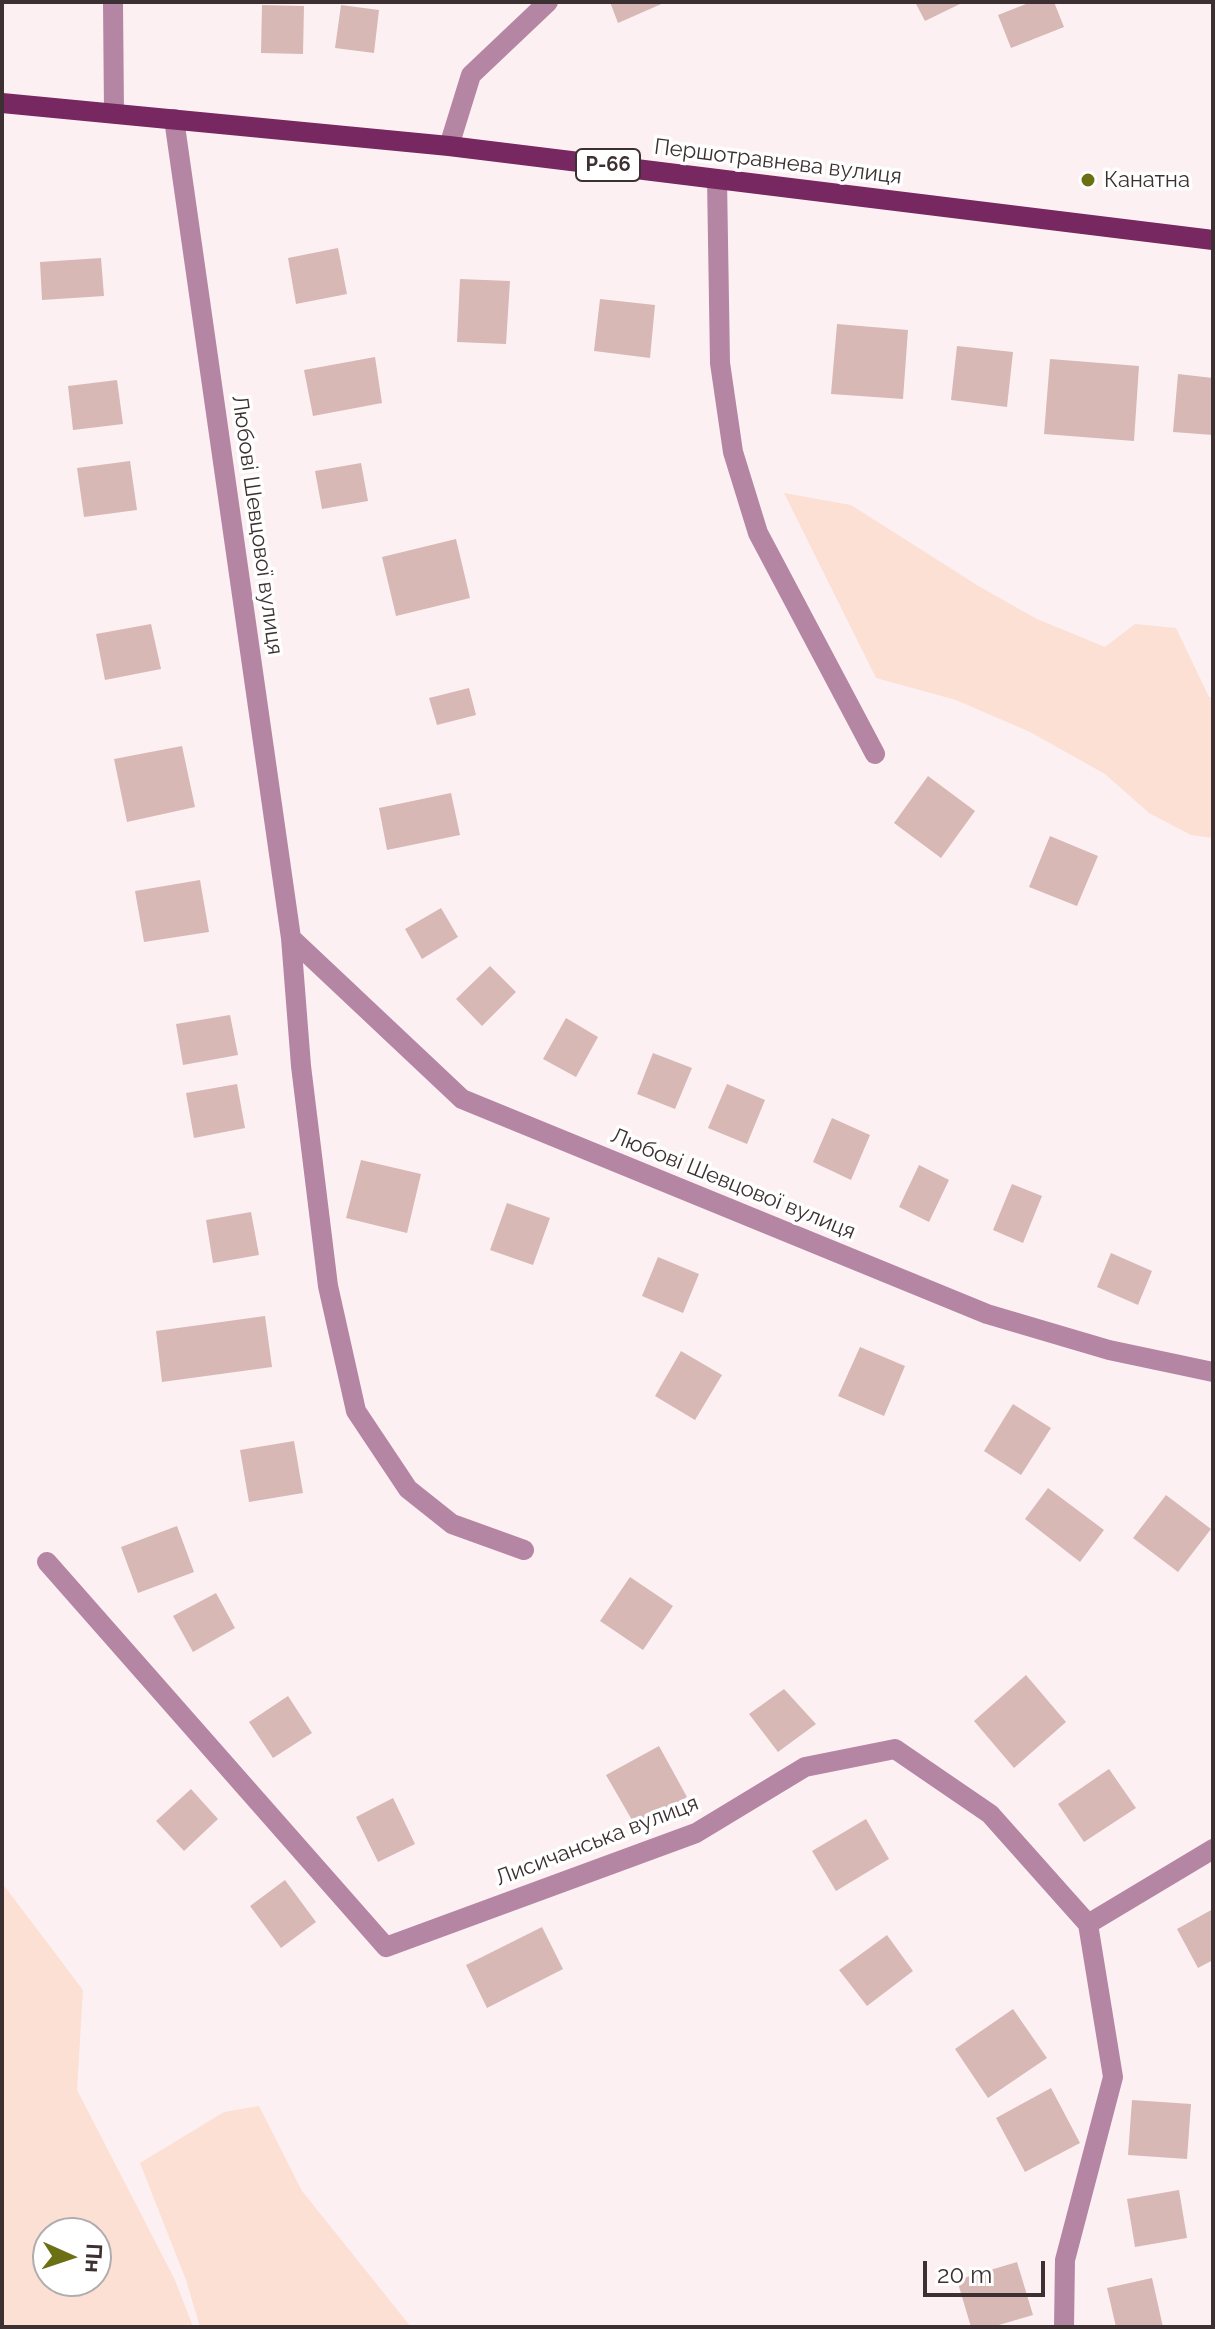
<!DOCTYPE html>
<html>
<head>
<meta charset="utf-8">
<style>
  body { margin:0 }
  #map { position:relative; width:1215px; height:2329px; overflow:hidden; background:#fdf0f3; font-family:Raleway,sans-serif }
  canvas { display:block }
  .frame { position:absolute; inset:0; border:4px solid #3c3032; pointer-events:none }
  .north { position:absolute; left:32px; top:2217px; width:80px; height:80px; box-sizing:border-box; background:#fff; border:2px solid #b1acad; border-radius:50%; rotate:93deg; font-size:22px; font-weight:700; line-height:32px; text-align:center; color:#3c3032 }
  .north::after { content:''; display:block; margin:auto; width:28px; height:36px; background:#6c7015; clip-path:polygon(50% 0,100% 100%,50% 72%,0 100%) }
  .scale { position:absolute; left:923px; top:2261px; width:122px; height:36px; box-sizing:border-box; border:4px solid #3c3032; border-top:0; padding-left:10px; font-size:24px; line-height:28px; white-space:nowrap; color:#3c3032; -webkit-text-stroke:6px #fff; paint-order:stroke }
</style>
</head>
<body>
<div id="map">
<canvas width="1215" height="2329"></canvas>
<div class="frame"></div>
<div class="north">Пн</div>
<div class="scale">20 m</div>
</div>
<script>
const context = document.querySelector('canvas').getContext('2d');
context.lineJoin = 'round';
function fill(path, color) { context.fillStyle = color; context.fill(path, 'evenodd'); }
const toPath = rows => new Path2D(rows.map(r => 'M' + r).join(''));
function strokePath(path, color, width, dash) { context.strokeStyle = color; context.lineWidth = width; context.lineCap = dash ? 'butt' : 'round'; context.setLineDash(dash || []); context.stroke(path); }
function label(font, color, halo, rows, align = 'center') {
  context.font = font + ' Raleway,sans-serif'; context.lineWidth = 7; context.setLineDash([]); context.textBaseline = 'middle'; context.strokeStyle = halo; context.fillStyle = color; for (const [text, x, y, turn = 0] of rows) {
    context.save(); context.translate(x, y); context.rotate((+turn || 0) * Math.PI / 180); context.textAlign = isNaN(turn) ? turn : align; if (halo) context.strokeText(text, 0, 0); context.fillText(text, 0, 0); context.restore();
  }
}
fill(toPath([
  [784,493,851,505,980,587,1037,619,1105,647,1135,624,1176,628,1209,697,1213,697,1213,838,1191,835,1149,813,1105,774,1030,732,956,700,876,678],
  [2,1883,83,1990,77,2090,175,2280,193,2327,2,2327],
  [48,2233,96,2233,96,2281,48,2281],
  [259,2106,302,2191,411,2327,200,2327,186,2280,140,2163,224,2112]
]), '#fbe0d3');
fill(toPath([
  [610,2,666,2,618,23],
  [915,2,964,2,925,21],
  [1031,2,1054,2,1064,27,1011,48,998,15],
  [262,5,304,6,303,54,261,53],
  [341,5,379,10,374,53,335,48],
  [338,248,347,294,296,304,288,258],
  [101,258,104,296,42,300,40,262],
  [460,279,510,281,506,344,457,342],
  [600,299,655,305,650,358,594,351],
  [837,324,908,330,903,399,831,394],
  [957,346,1013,352,1007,407,951,400],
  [375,357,382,403,313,416,304,370],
  [1050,359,1139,366,1134,441,1044,434],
  [1178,374,1213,378,1213,435,1173,432],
  [117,380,123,424,73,430,68,386],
  [130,461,137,510,84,517,77,468],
  [361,463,368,501,322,509,315,471],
  [456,539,470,598,396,616,382,557],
  [151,624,161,669,105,680,96,634],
  [469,688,476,715,437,725,429,698],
  [182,746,195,807,127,822,114,759],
  [928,776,975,811,941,858,894,823],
  [451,793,460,835,387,850,379,808],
  [1050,836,1098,856,1077,906,1029,887],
  [200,880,209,932,144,942,135,891],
  [441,908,458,937,422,959,405,929],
  [490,966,516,992,482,1026,456,999],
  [230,1015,238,1055,183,1065,176,1024],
  [566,1018,598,1037,576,1077,543,1059],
  [653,1053,692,1068,675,1109,637,1094],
  [237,1084,245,1128,194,1138,186,1093],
  [727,1084,765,1100,747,1144,708,1128],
  [832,1118,870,1135,851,1180,813,1162],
  [361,1160,421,1174,407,1233,346,1218],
  [919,1165,949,1180,929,1222,899,1207],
  [1012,1184,1042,1196,1023,1243,993,1230],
  [507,1203,550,1218,533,1265,490,1250],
  [251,1212,259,1255,213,1263,206,1220],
  [1111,1253,1152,1271,1138,1305,1097,1287],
  [658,1257,699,1274,683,1313,642,1296],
  [265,1316,272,1367,162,1382,156,1331],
  [860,1347,905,1366,884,1416,838,1396],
  [681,1351,722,1375,695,1420,655,1396],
  [1013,1404,1051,1428,1021,1475,984,1451],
  [294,1441,303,1493,249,1502,240,1450],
  [1048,1488,1104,1530,1080,1562,1025,1519],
  [1166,1495,1211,1529,1178,1572,1133,1538],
  [177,1526,194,1572,138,1593,121,1547],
  [630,1577,673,1606,643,1650,600,1621],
  [216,1593,235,1628,193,1652,173,1616],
  [1026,1675,1066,1722,1014,1768,974,1721],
  [784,1689,816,1724,778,1752,749,1714],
  [288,1696,312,1733,273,1758,249,1722],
  [659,1746,687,1797,636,1827,606,1775],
  [1109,1769,1136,1808,1084,1842,1058,1804],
  [191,1789,218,1819,184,1851,156,1821],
  [393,1798,415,1844,378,1862,356,1817],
  [866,1819,889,1859,836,1891,812,1851],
  [285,1880,316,1922,281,1948,250,1906],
  [1213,1909,1213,1960,1198,1968,1177,1929],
  [542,1927,563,1969,487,2008,466,1965],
  [887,1935,913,1971,867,2006,839,1970],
  [1013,2009,1047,2058,988,2098,955,2049],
  [1051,2088,1080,2143,1025,2172,996,2118],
  [1132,2100,1191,2104,1187,2159,1128,2155],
  [1179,2190,1187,2238,1135,2247,1127,2199],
  [1017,2262,1033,2315,992,2327,971,2327,957,2280],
  [1152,2278,1163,2327,1116,2327,1107,2288]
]), '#d7b8b5');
strokePath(toPath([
  [113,2,114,113],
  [174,119,291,938,462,1099,987,1314,1109,1350,1213,1372],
  [449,146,471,75,548,2],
  [717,179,720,363,733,452,758,533,875,754],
  [291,938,301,1066,328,1286,356,1411,408,1489,452,1524,524,1550],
  [47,1562,386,1947,696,1833,805,1767,895,1749,990,1814,1088,1924,1113,2077,1065,2260,1064,2327],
  [1088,1924,1213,1849]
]), '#b486a3', 20);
strokePath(toPath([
  [2,103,449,146,1213,240]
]), '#772860', 20);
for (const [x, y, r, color] of [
  [1088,180,8,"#6c7015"]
]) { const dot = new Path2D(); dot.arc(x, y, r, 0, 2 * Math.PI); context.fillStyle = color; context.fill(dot); strokePath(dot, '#fff', 3); }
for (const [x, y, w] of [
  [608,165,64]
]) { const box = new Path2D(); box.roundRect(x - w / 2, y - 16, w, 32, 6); context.fillStyle = '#fff'; context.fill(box); strokePath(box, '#3c3032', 2); }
label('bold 20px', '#3c3032', null, [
  ["Р-66",608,165]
]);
label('22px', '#3c3032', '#fff', [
  ["Першотравнева вулиця",778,162,7],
  ["Любові Шевцової вулиця",257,525,82],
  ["Любові Шевцової вулиця",733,1184,22],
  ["Лисичанська вулиця",597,1841,-21]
]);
label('22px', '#3c3032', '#fff', [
  ["Канатна",1104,180]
], 'left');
</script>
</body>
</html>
